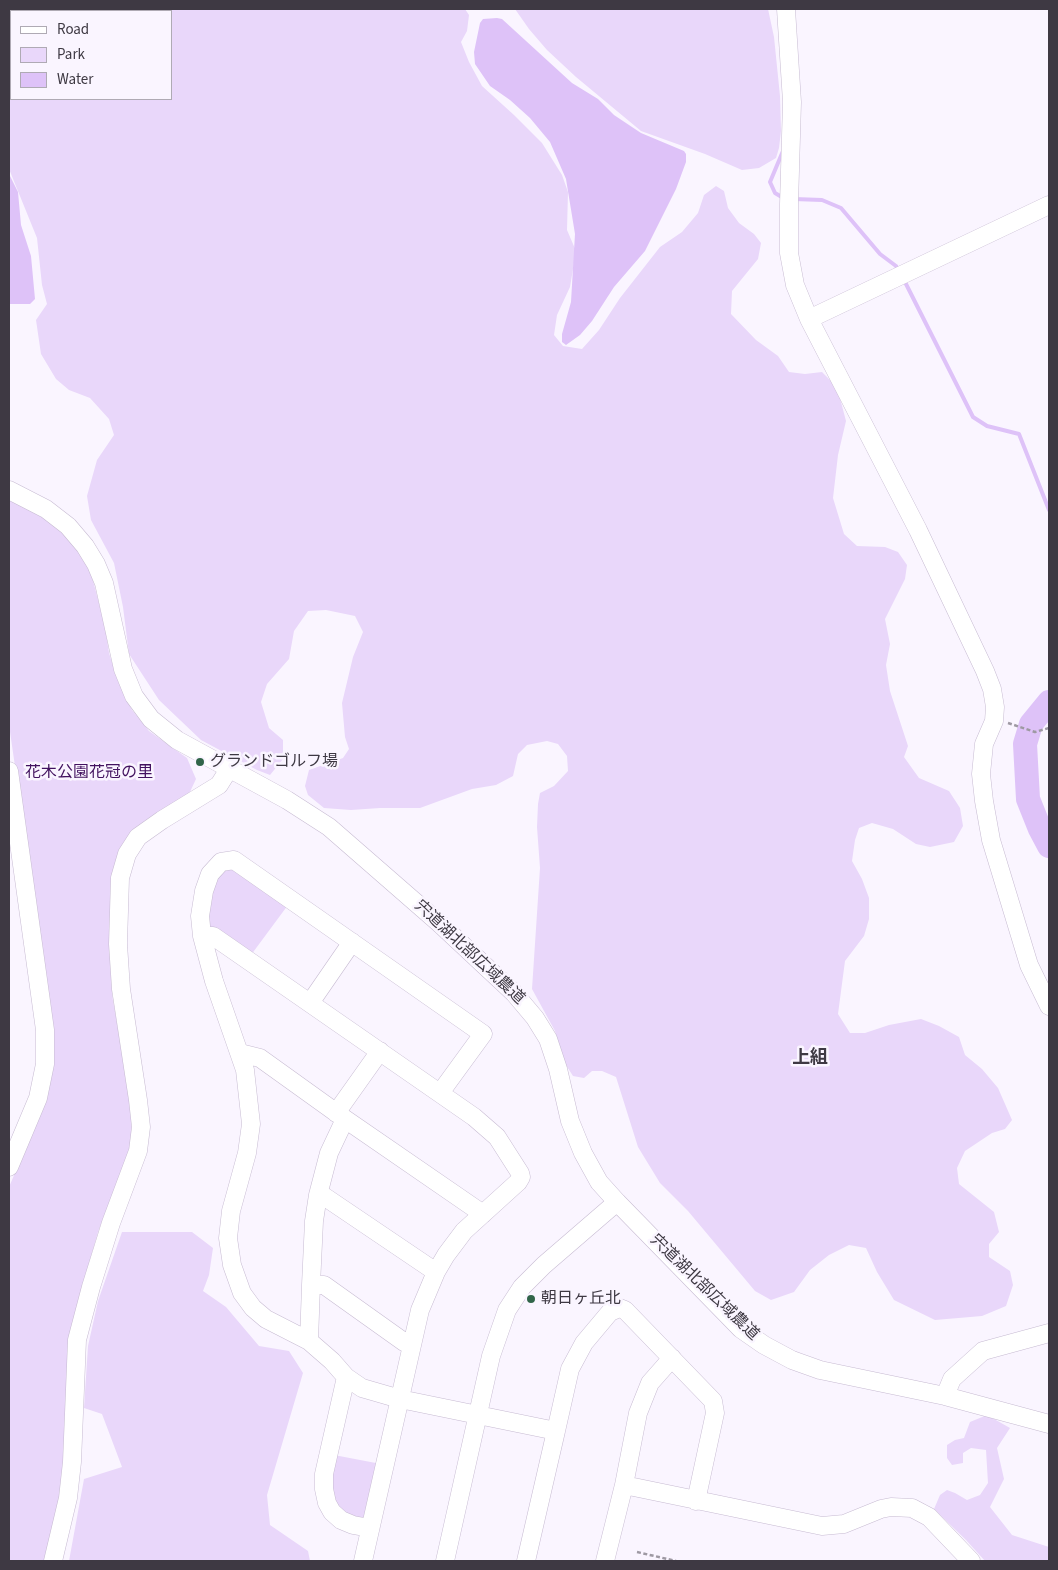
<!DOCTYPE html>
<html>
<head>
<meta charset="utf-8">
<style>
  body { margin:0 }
  #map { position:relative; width:1058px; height:1570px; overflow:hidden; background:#faf5ff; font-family:"Source Sans 3",sans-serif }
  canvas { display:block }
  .frame { position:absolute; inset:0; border:10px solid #3e3943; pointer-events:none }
  .legend { position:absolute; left:10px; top:10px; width:162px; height:90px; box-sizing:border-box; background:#faf5ff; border:1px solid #afaab4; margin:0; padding:6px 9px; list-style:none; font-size:15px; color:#3e3943 }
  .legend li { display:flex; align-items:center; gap:10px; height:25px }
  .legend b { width:25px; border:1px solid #afaab4 }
</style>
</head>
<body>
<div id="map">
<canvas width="1058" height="1570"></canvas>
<div class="frame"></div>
<ul class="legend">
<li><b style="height:6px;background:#fff"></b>Road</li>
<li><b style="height:14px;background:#e9d7fa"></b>Park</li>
<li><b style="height:14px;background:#dec2f8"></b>Water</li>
</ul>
</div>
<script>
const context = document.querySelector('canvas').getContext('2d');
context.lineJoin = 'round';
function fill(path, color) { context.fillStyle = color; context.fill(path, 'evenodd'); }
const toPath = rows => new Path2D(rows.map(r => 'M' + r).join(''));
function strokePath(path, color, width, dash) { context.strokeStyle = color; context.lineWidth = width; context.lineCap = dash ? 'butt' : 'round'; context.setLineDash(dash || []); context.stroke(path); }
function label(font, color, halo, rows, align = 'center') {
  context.font = font + ' "Source Sans 3","Noto Sans JP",sans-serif'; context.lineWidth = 5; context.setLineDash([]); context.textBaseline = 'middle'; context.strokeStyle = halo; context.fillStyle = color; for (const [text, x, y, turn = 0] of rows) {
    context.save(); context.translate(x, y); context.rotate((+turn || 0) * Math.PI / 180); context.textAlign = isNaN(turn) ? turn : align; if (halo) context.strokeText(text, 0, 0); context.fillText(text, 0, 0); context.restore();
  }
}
fill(toPath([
  [9,9,465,9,469,15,467,31,461,42,469,62,482,86,514,115,542,143,562,175,568,192,567,230,576,251,570,287,557,315,554,335,563,346,582,349,599,330,620,298,660,247,682,232,698,213,704,195,716,186,724,191,728,208,739,223,754,234,761,243,758,259,732,291,731,314,756,340,778,356,789,372,805,374,822,372,837,387,846,421,838,455,833,498,844,534,857,546,885,547,898,552,907,565,905,579,885,619,890,644,886,665,890,691,908,746,904,757,919,778,949,791,960,808,963,826,954,842,930,847,916,844,893,829,872,823,859,828,855,840,852,861,862,879,869,898,869,919,864,936,845,961,838,1014,850,1033,865,1033,889,1025,921,1019,939,1026,959,1037,965,1055,982,1069,998,1088,1012,1120,1005,1129,992,1133,965,1151,957,1168,959,1184,994,1212,999,1232,989,1244,989,1257,1010,1271,1013,1285,1006,1306,982,1316,935,1320,894,1300,877,1272,866,1248,849,1245,829,1255,810,1270,794,1292,771,1300,755,1291,688,1211,660,1183,638,1147,616,1077,602,1071,592,1071,584,1078,573,1076,564,1062,555,1031,532,989,540,868,537,827,538,804,540,793,554,786,568,771,567,756,558,744,547,741,527,745,518,754,513,776,496,785,472,789,420,808,380,808,351,810,324,808,308,795,305,786,309,770,343,758,349,749,345,737,342,703,353,657,363,632,355,616,326,610,308,611,294,631,289,659,267,684,261,702,269,728,283,740,283,759,270,775,257,770,201,740,159,700,129,654,123,607,114,563,91,520,87,496,97,460,114,435,109,419,90,398,69,390,56,379,41,354,36,320,47,304,42,285,37,238,9,169],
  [11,11,171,11,171,99,11,99],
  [515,9,768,9,774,37,780,96,781,131,779,148,776,158,759,168,742,170,705,154,641,131,576,77,547,50,529,29],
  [9,499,40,515,60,529,79,550,91,573,105,626,109,653,118,681,132,710,149,731,187,758,196,779,189,794,142,824,111,922,112,995,131,1102,132,1137,127,1163,113,1193,98,1232,82,1288,63,1484,49,1561,9,1561,9,1187,45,1103,18,787,9,725],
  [229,866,288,905,251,955,206,924,214,880],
  [122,1232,192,1232,213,1248,209,1275,203,1291,226,1307,259,1346,289,1351,303,1373,267,1495,270,1525,308,1551,310,1561,69,1561,84,1479,122,1467,102,1414,84,1408,88,1346,98,1301],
  [987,1415,1010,1428,997,1448,1004,1479,990,1507,1012,1535,1049,1547,1049,1561,985,1561,966,1540,934,1509,940,1495,947,1490,955,1493,967,1500,980,1495,988,1483,986,1450,971,1448,963,1453,963,1463,952,1465,947,1458,947,1445,955,1440,964,1438,970,1422],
  [334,1455,381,1464,368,1516,360,1520,337,1508,328,1485]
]), '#e9d7fa');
fill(toPath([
  [497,18,502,19,572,83,598,99,614,115,641,133,684,151,686,154,686,162,676,189,645,251,614,287,592,321,580,335,566,345,562,342,562,334,571,302,575,234,566,179,550,142,530,118,510,100,490,86,475,64,474,52,480,23,483,19],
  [9,174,18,192,21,225,31,256,35,299,30,304,9,304]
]), '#dec2f8');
strokePath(toPath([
  [783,151,770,182,775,193,785,199],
  [794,199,822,200,841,208,880,254,896,266,899,272],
  [904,280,973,417,987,426,1019,434,1049,510]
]), '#dec2f8', 4);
strokePath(toPath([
  [1049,702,1031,724,1025,744,1028,799,1040,829,1049,846]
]), '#dec2f8', 24);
const minor = toPath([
  [786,9,792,102,789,204,789,253,795,285,809,319,918,530,985,671,992,689,995,707,994,721,984,744,981,774,984,801,991,840,1029,965,1049,1006],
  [809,319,1049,205],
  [9,490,46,509,68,526,85,546,96,564,104,583,123,669,134,696,151,719,177,740,287,800,329,827,438,922,514,993,535,1018,548,1039,558,1069,570,1121,583,1153,599,1182,617,1202,741,1329,764,1345,792,1360,820,1370,945,1396,1049,1424],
  [9,771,45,1030,45,1064,38,1098,9,1167],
  [202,936,213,936,474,1117,497,1137,520,1173,521,1177,518,1182,464,1231,446,1255,436,1272,420,1310,363,1561],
  [310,1003,352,942],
  [240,1053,260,1058,345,1119,483,1214],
  [440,1093,483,1034,234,860,221,862,210,874,204,891,200,916,202,936,214,981,245,1070,251,1124,247,1153,231,1211,228,1238,232,1265,242,1293,253,1308,266,1319,309,1341,332,1361,346,1377,362,1388,400,1399,556,1431,570,1369,584,1343,610,1312,620,1308,625,1310,713,1401,715,1413,696,1501],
  [336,1113,380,1051],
  [318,1195,325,1197,436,1272],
  [311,1285,314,1221,318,1195,329,1153,345,1119],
  [309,1341,311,1285,324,1285,404,1342,411,1345],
  [346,1377,324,1474,324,1489,327,1503,332,1512,341,1520,353,1525,370,1528],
  [945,1396,952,1379,983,1351,1049,1333],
  [624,1485,822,1526,844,1524,881,1509,891,1507,912,1508,929,1517,971,1561],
  [53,1561,68,1498,72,1462,77,1340,91,1287,111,1223,138,1151,141,1127,138,1100,121,989,118,944,120,878,127,854,138,837,162,820,219,785,229,769],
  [445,1561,491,1356,507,1310,522,1287,544,1265,617,1202],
  [526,1561,556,1431],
  [605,1561,624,1485,638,1413,650,1383,672,1358]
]);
strokePath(minor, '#c7bbd2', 19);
strokePath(toPath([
  [1008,723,1035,732,1049,728],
  [637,1552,676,1561]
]), '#9e99a3', 2.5, [4, 2.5]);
strokePath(minor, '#fff', 18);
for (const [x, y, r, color] of [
  [200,762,5,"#316549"],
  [531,1299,5,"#316549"]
]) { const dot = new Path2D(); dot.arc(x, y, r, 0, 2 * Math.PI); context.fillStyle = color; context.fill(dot); strokePath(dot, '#faf5ff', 2); }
label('16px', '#3e3943', '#faf5ff', [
  ["グランドゴルフ場",210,762],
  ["朝日ヶ丘北",541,1299]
], 'left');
label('16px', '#42125f', '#faf5ff', [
  ["花木公園花冠の里",89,773]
]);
label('16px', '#3e3943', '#faf5ff', [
  ["宍道湖北部広域農道",469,953,43],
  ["宍道湖北部広域農道",704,1288,44]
]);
label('bold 18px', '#3e3943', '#faf5ff', [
  ["上組",810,1059]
]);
</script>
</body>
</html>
